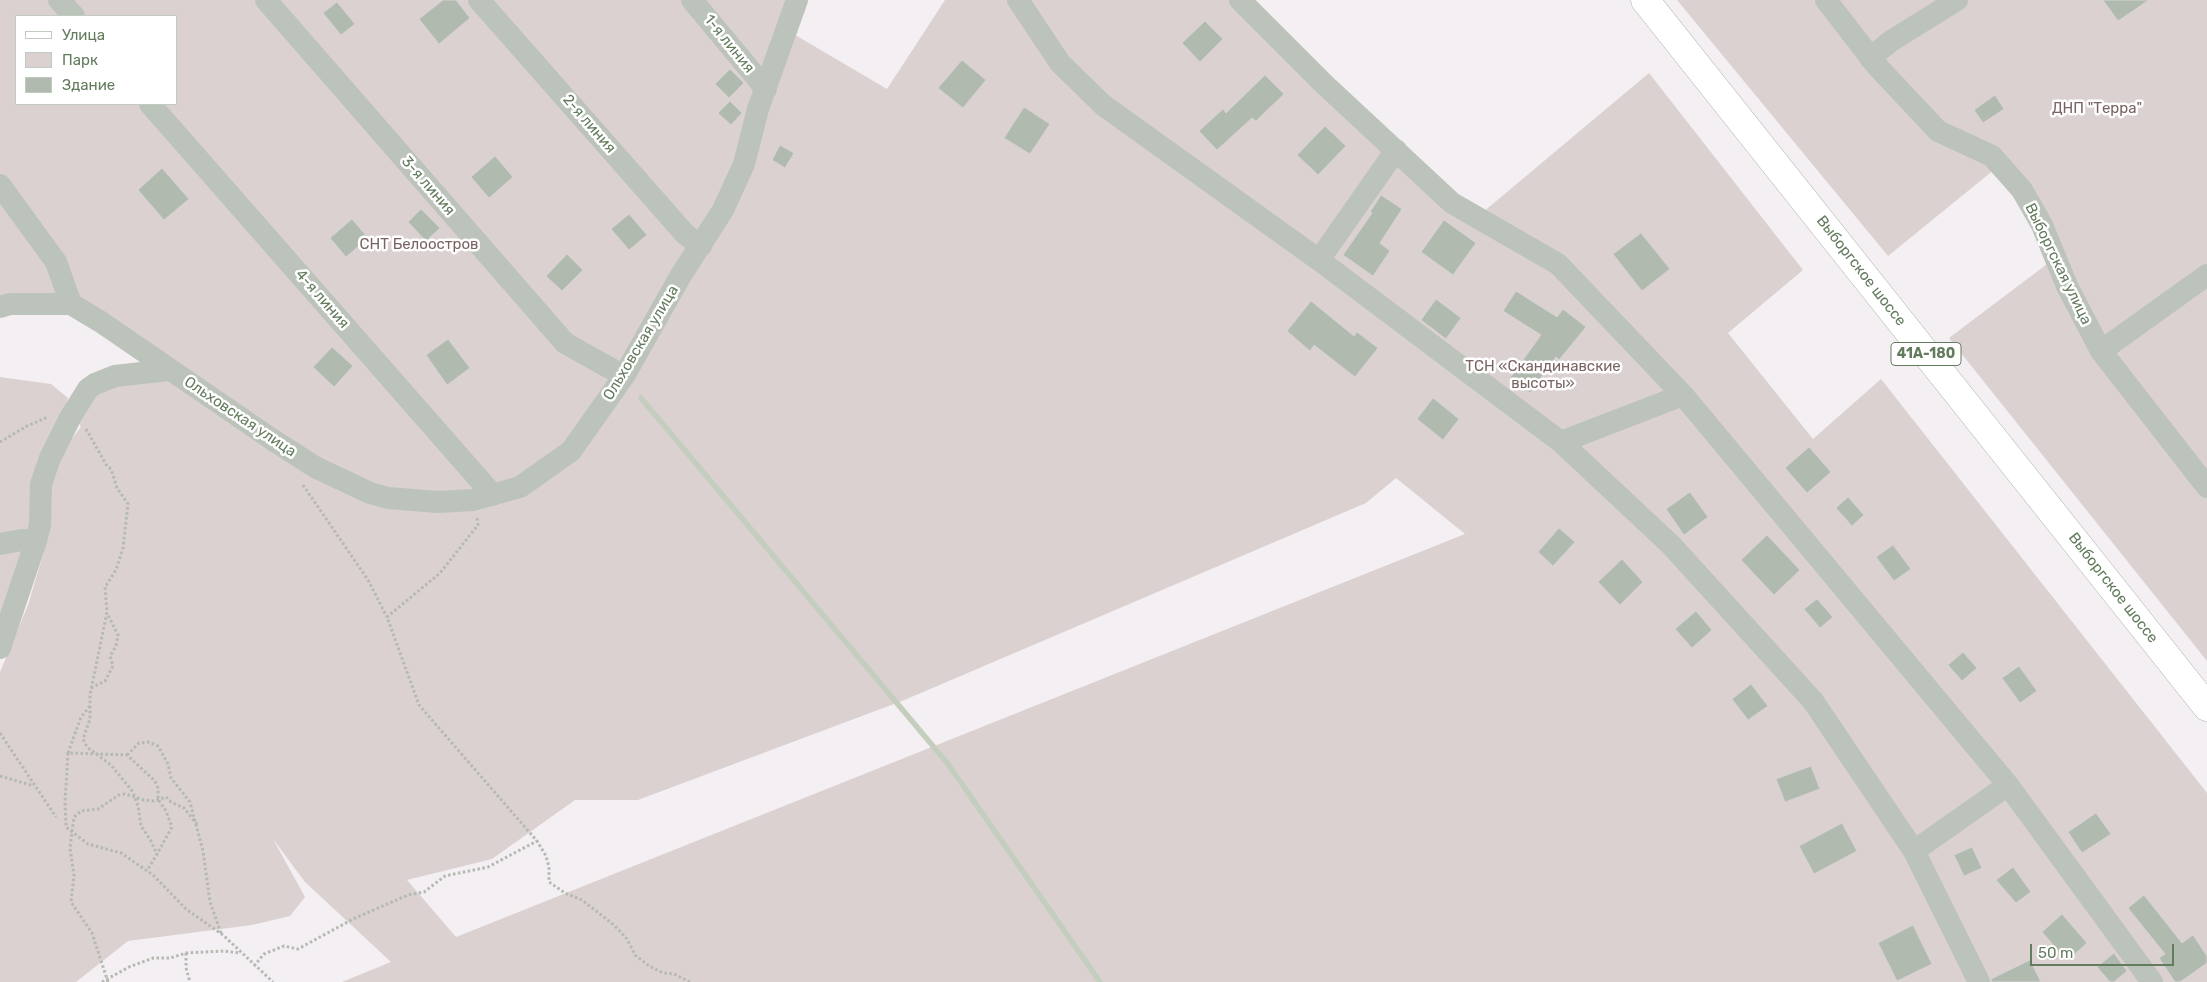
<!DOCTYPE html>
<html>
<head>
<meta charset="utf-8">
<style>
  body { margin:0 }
  #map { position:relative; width:2207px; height:982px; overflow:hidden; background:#f4eff2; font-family:Rubik,sans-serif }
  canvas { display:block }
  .legend { position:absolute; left:15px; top:15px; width:162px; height:90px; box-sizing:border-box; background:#fff; border:1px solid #c1cbbf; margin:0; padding:6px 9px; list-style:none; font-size:15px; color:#647c5e }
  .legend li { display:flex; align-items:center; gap:10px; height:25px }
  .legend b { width:25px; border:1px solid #c1cbbf }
  .scale { position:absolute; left:2030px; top:944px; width:144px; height:22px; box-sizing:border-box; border:2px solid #647c5e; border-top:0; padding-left:6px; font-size:15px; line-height:18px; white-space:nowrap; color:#647c5e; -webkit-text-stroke:4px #fff; paint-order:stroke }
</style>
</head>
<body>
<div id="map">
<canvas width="2207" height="982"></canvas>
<ul class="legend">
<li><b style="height:6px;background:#fff"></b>Улица</li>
<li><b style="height:14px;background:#dbd1d1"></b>Парк</li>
<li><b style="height:14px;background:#b1baae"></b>Здание</li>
</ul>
<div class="scale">50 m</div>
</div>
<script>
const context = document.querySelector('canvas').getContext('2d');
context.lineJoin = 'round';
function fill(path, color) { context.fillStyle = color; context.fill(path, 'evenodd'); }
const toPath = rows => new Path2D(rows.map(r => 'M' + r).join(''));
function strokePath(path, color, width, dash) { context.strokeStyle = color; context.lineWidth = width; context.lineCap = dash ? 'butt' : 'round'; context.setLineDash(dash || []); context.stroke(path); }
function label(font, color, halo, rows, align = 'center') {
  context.font = font + ' Rubik,sans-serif'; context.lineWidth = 5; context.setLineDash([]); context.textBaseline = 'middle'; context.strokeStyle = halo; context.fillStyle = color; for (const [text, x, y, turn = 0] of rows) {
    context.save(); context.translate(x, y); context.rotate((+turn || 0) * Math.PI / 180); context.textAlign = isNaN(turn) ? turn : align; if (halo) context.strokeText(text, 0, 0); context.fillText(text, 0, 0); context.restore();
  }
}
fill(toPath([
  [0,0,797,0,785,29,887,89,945,0,1243,0,1476,218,1649,73,1803,270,1728,333,1813,439,1881,379,2207,793,2207,982,342,982,391,962,305,882,273,839,305,897,290,916,252,925,128,941,76,982,0,982,0,672,28,605,45,548,49,481,69,442,81,427,73,413,88,389,168,372,68,304,0,308],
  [16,16,176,16,176,104,16,104],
  [1396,478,1465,534,456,937,407,880,492,859,575,800,638,800,902,701,1366,503],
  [1677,0,2207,0,2207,661,1949,338,2051,261,2052,250,1995,169,1888,256],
  [0,377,51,384,68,398,32,525,0,624]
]), '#dbd1d1');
strokePath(toPath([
  [641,398,948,764,1100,982]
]), '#c4cebe', 5.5);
const building = toPath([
  [443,0,456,0,470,18,439,44,419,19,443,0],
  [2103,0,2149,0,2118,21,2103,0],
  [337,2,355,24,341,35,323,13,337,2],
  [1205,21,1223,39,1200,62,1182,43,1205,21],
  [962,60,986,80,963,108,938,88,962,60],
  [730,69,744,83,729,98,715,84,730,69],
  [1265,75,1284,94,1256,121,1252,118,1217,150,1199,131,1223,109,1226,113,1265,75],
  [1995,95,2004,109,1983,123,1974,110,1995,95],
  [730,101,742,113,731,125,718,113,730,101],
  [1024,107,1050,124,1030,154,1004,138,1024,107],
  [1325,126,1346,146,1318,175,1297,155,1325,126],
  [780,145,794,153,785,168,772,160,780,145],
  [495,156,513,177,489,198,471,177,495,156],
  [162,168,189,199,164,220,138,190,162,168],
  [1381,195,1402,209,1380,243,1390,251,1373,276,1343,255,1372,213,1370,212,1381,195],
  [421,209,440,228,426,241,408,222,421,209],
  [629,214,647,235,629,250,611,229,629,214],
  [352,219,368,238,346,257,330,238,352,219],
  [1444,220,1476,243,1453,275,1421,252,1444,220],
  [1641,233,1670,269,1642,291,1613,254,1641,233],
  [567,254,583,270,562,291,546,276,567,254],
  [1516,291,1557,317,1563,309,1586,327,1559,360,1556,357,1530,393,1510,378,1541,335,1503,311,1516,291],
  [1436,299,1461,318,1446,339,1421,320,1436,299],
  [1311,301,1354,336,1357,332,1378,348,1355,377,1314,345,1310,351,1287,331,1311,301],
  [448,339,470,368,447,385,426,355,448,339],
  [332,347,353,366,334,387,313,367,332,347],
  [1433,398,1459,419,1443,440,1417,419,1433,398],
  [1809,447,1831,472,1807,493,1785,468,1809,447],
  [1690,492,1708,517,1684,535,1666,509,1690,492],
  [1848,497,1864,515,1852,526,1836,508,1848,497],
  [1559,528,1575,542,1553,566,1538,552,1559,528],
  [1767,535,1800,570,1774,595,1741,560,1767,535],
  [1893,545,1911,569,1894,581,1876,557,1893,545],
  [1622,559,1643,582,1620,605,1598,582,1622,559],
  [1817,599,1833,617,1820,628,1804,609,1817,599],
  [1696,611,1712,630,1692,648,1675,629,1696,611],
  [1963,652,1977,668,1962,681,1948,665,1963,652],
  [2019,666,2037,691,2020,703,2002,678,2019,666],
  [1751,684,1768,706,1748,720,1732,699,1751,684],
  [1811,766,1820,789,1785,802,1776,779,1811,766],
  [2096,813,2111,834,2082,853,2068,832,2096,813],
  [1842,823,1857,851,1814,874,1799,846,1842,823],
  [1972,847,1982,868,1964,876,1954,855,1972,847],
  [2013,867,2031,892,2016,903,1996,880,2013,867],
  [2144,895,2182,943,2193,935,2207,956,2207,963,2180,982,2175,982,2159,958,2165,954,2128,908,2144,895],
  [2062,914,2087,943,2067,961,2042,932,2062,914],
  [1913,925,1932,964,1897,981,1878,943,1913,925],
  [2114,953,2127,971,2114,982,2110,982,2097,967,2114,953],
  [2030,960,2041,982,1992,982,1991,979,2030,960]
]);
fill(building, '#b1baae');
strokePath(building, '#d5d2d4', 1);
const primary = toPath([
  [1645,0,2207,707]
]);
strokePath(primary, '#adb6ab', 29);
strokePath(toPath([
  [86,429,107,466,111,469,117,488,128,504,123,548,116,570,105,587,107,612,90,695,90,719,83,739,87,747,111,765,133,792,138,806,141,826,150,839,157,854,147,871],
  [0,442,27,426,48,417],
  [303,485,368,580,387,617],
  [477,518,478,525,440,573,387,617,419,705,537,841,546,856,549,867,549,882,565,893,582,900,614,925,627,939,635,955,649,966,663,973,674,974,690,982],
  [91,688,105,681,113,666,110,656,116,646,118,635,107,613],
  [90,706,81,717,68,753,127,755,155,781,158,788,158,799,166,811,172,827,157,854],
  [0,733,56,817],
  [68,753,65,802,66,827,88,844,121,853,153,875,186,909,223,935,273,982],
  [127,755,139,743,148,742,158,746,168,764,171,778,190,802,203,851,210,902,221,933],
  [0,776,34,786],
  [186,953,186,968,190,982],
  [254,966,264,954,284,946,298,949,355,918,408,895,424,892,445,876,488,867,537,841],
  [102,982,129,967,153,958,170,958,186,953,224,951,240,953],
  [108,982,92,933,71,902,74,875,70,848,74,817,81,811,98,809,119,795,125,794,144,800,154,801,166,797,171,802,184,808,197,824]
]), '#b4b9b2', 3, [2.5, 2.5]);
strokePath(toPath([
  [59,0,74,16],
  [266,0,565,343,624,376],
  [479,0,685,234,701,246],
  [692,0,766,89],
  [1018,0,1060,63,1103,105,1319,260,1561,442,1671,545,1813,701,1914,851,1979,982],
  [1240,0,1324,84,1452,203,1558,264,1683,395,2008,785,2152,982],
  [1826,0,1877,66,1938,131,1992,156,2022,190,2042,225,2067,286,2101,351,2207,487],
  [1870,58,1891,41,1957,0],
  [150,104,493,495],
  [0,185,56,262,71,304],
  [1319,260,1396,150],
  [0,307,10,304,71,304,101,322,270,438,315,467,370,493,388,498,438,502,473,500,520,487,571,451,624,376,681,275,723,210,744,164,758,109,797,0],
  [2101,351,2207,275],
  [1561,442,1683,395],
  [0,544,22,540,36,541],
  [0,648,36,541,40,525,41,484,50,458,71,416,88,389,95,384,115,376,169,370],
  [1914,851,2008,785]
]), '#bcc3ba', 22);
strokePath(primary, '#fff', 28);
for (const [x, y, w] of [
  [1926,354,70]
]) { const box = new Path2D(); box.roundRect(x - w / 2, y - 11.5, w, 23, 4); context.fillStyle = '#fff'; context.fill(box); strokePath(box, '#647c5e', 1); }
label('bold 14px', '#647c5e', null, [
  ["41А-180",1926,354]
]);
label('15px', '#647c5e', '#fff', [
  ["1-я линия",729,44,51],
  ["2-я линия",589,124,49],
  ["3-я линия",428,186,49],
  ["Выборгская улица",2058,264,64],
  ["Выборгское шоссе",1861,271,52],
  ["4-я линия",322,299,49],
  ["Ольховская улица",641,343,-59],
  ["Ольховская улица",240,417,34],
  ["Выборгское шоссе",2113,588,52]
]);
label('15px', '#796461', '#fff', [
  ["ДНП \"Терра\"",2097,109],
  ["СНТ Белоостров",419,245],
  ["ТСН «Скандинавские",1543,367],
  ["высоты»",1543,384]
]);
</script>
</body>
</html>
